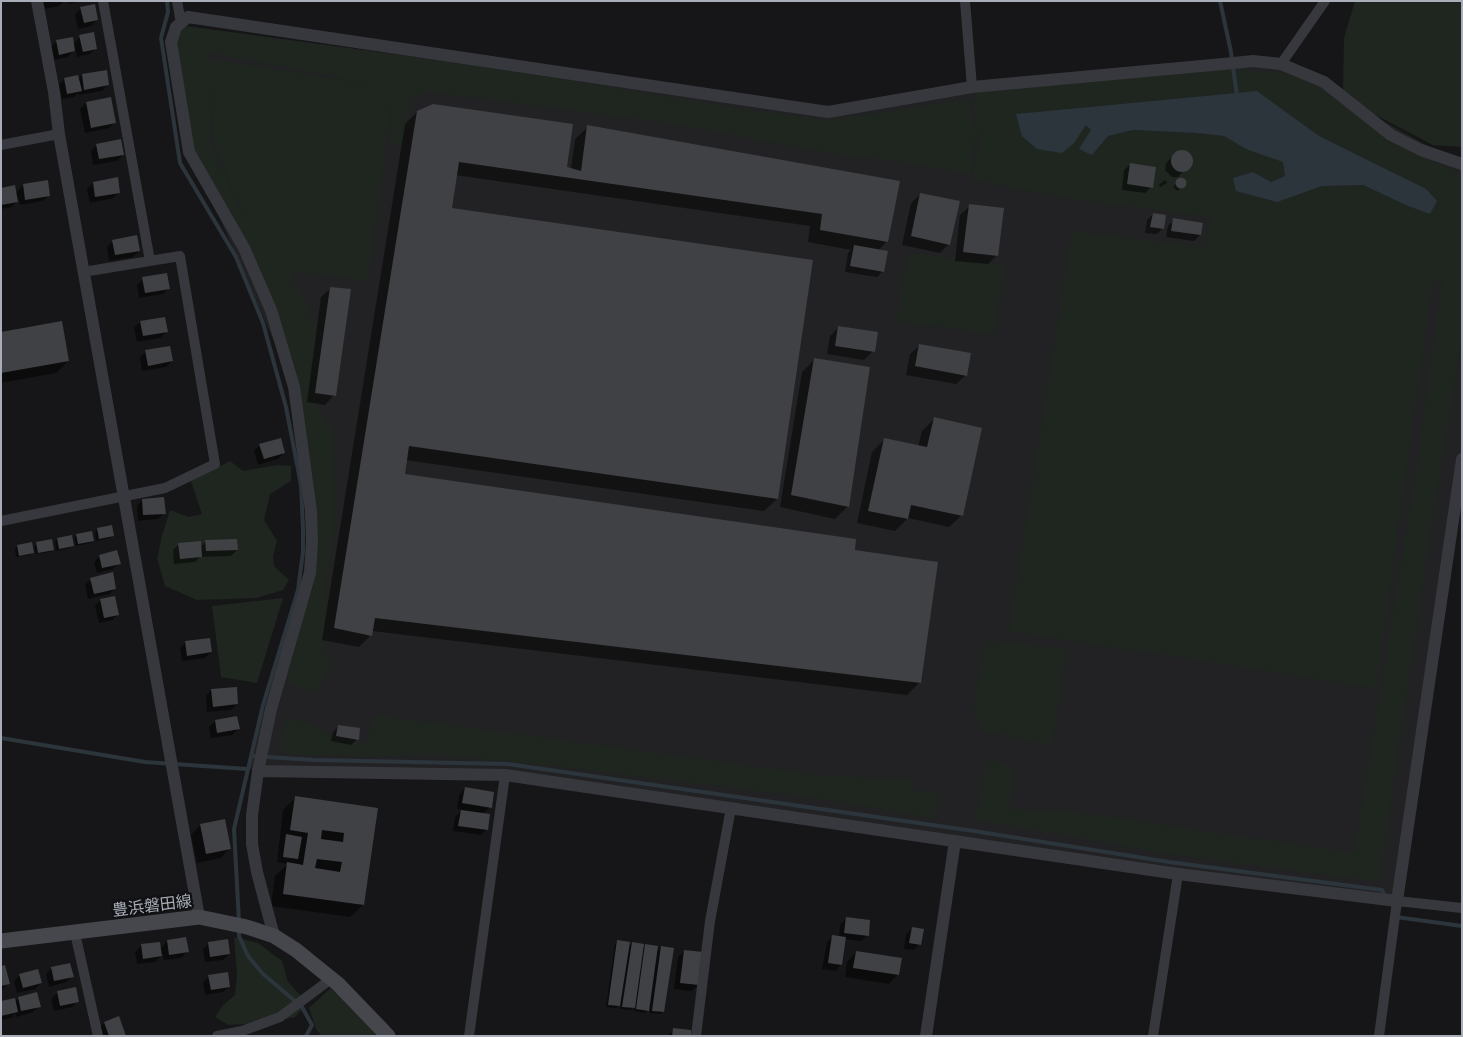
<!DOCTYPE html>
<html>
<head>
<meta charset="utf-8">
<style>
  body { margin:0 }
  #map { position:relative; width:1463px; height:1037px; overflow:hidden; background:#161618; font-family:"Golos Text",sans-serif }
  canvas { display:block }
  .frame { position:absolute; inset:0; border:2px solid #a8adb8; pointer-events:none }
</style>
</head>
<body>
<div id="map">
<canvas width="1463" height="1037"></canvas>
<div class="frame"></div>
</div>
<script>
const context = document.querySelector('canvas').getContext('2d');
context.lineJoin = 'round';
function fill(path, color) { context.fillStyle = color; context.fill(path, 'evenodd'); }
const toPath = rows => new Path2D(rows.map(r => 'M' + r).join(''));
function strokePath(path, color, width, dash) { context.strokeStyle = color; context.lineWidth = width; context.lineCap = dash ? 'butt' : 'round'; context.setLineDash(dash || []); context.stroke(path); }
function label(font, color, halo, rows, align = 'center') {
  context.font = font + ' "Golos Text","Noto Sans JP",sans-serif'; context.lineWidth = 4.5; context.setLineDash([]); context.textBaseline = 'middle'; context.strokeStyle = halo; context.fillStyle = color; for (const [text, x, y, turn = 0] of rows) {
    context.save(); context.translate(x, y); context.rotate((+turn || 0) * Math.PI / 180); context.textAlign = isNaN(turn) ? turn : align; if (halo) context.strokeText(text, 0, 0); context.fillText(text, 0, 0); context.restore();
  }
}
fill(toPath([
  [178,25,828,112,972,87,1281,64,1462,165,1462,461,1397,901,505,775,247,769,312,542,294,387,199,171]
]), '#222225');
fill(toPath([
  [1355,1,1462,1,1462,147,1433,145,1345,99,1387,134,1462,176,1462,337,1429,541,1379,882,1175,855,973,820,980,801,986,758,1013,767,1010,809,1083,813,1354,853,1415,477,1442,281,1422,278,1433,280,1376,688,1009,631,1072,231,1214,248,1205,247,1210,217,1085,201,971,180,979,145,973,100,976,91,1213,69,1278,72,1328,85,1343,96,1344,38],
  [1257,91,1330,144,1430,214,1408,206,1363,185,1322,186,1236,191,1253,172,1271,182,1285,176,1283,162,1241,146,1224,136,1133,130,1108,136,1091,130,1086,125,1016,114],
  [178,25,499,69,744,109,828,120,968,99,976,133,971,174,887,160,840,155,674,124,425,91,409,101,404,144,390,143,392,100,368,281,289,271,317,328,311,396,334,432,335,527,327,574,325,639,329,666,324,682,312,693,287,683,310,567,294,387,271,310,189,148,173,51],
  [207,52,208,52,375,85,208,59],
  [209,74,214,145,252,234,211,146],
  [907,252,1005,265,995,335,897,321],
  [230,461,243,471,277,465,291,466,291,481,270,494,264,520,277,541,273,556,274,566,289,580,283,590,256,598,197,600,165,586,157,558,162,536,170,510,189,517,202,514,191,481],
  [283,598,257,683,221,677,212,606],
  [985,640,1067,649,1052,746,982,730,973,709],
  [377,715,819,775,911,780,913,790,940,794,934,818,837,801,563,767,444,755,367,757,281,754,281,734,288,718,324,730,332,739,364,744],
  [234,937,258,943,282,961,288,982,301,996,301,1011,295,1017,263,1023,228,1025,215,1017,223,1005,235,995,237,975],
  [333,986,380,1036,322,1036,316,1029,309,1008]
]), '#1e261f');
fill(toPath([
  [1257,91,1319,136,1426,189,1437,201,1430,214,1408,206,1363,185,1322,186,1277,202,1236,191,1233,178,1253,172,1271,182,1285,176,1283,162,1246,149,1224,136,1196,133,1133,130,1108,136,1092,155,1079,149,1091,130,1086,125,1074,143,1062,153,1037,149,1022,136,1016,114]
]), '#2c353c');
fill(toPath([
  [43,1,64,1,59,6,45,9],
  [68,1,81,1,69,4],
  [81,8,97,20,91,26,78,29,75,14],
  [80,37,96,48,90,54,77,57,75,49,68,57,53,60,51,47,57,41,73,44],
  [82,75,108,85,102,91,79,95,78,93,74,97,62,99,59,85,64,79,78,80],
  [110,99,115,122,109,128,85,133,80,109,86,103],
  [417,112,571,169,575,139,588,127,898,182,887,241,878,251,883,271,877,277,845,272,848,253,851,250,808,242,810,226,455,175,451,209,812,261,777,499,764,511,405,460,403,475,853,551,920,682,907,695,372,631,371,635,359,647,322,640,405,124],
  [97,145,123,155,117,161,93,165,91,151],
  [1177,152,1187,152,1191,157,1191,163,1178,177,1172,177,1165,170,1166,163],
  [1130,165,1151,187,1145,193,1122,190,1124,170],
  [117,179,119,192,113,198,90,203,87,189,93,183],
  [1183,179,1185,185,1177,191,1174,188,1174,186,1179,180],
  [1165,180,1167,183,1160,187,1159,185],
  [23,185,49,195,43,201,20,205,19,200,11,207,1,209,1,189,16,193],
  [921,194,949,244,940,253,902,245,911,203],
  [970,206,997,255,988,264,955,261,960,215],
  [1153,214,1163,228,1157,234,1145,233,1147,220],
  [1174,220,1200,235,1194,241,1166,237,1168,226],
  [113,241,139,251,133,257,109,261,107,247],
  [143,279,169,288,163,294,139,298,137,285],
  [331,288,334,395,325,405,307,402,321,297],
  [140,322,166,332,160,338,137,342,134,328],
  [839,327,873,351,864,360,827,354,830,336],
  [1,334,68,361,56,373,1,383],
  [920,345,966,375,956,384,906,375,910,354],
  [146,351,172,361,166,367,142,371,140,357],
  [815,359,848,506,835,519,780,507,802,372],
  [934,419,962,515,949,527,908,518,895,531,857,523,872,452,885,439,918,447,922,431],
  [260,445,284,453,278,459,258,465,254,451],
  [142,500,164,513,158,519,138,521,137,506],
  [111,527,113,535,110,538,96,541,95,532,97,530],
  [77,535,92,541,90,543,76,546,74,537],
  [57,539,73,545,70,548,56,551,55,542],
  [206,541,237,550,231,556,200,557,195,562,174,564,173,550,179,544,200,547],
  [37,543,52,549,50,552,36,554,34,546],
  [31,544,33,552,30,555,16,557,15,549,17,546],
  [100,556,119,563,113,569,97,573,94,562],
  [91,579,115,589,109,594,88,599,85,585],
  [101,600,118,614,112,620,99,623,95,606],
  [186,642,211,652,205,658,182,661,180,648],
  [211,690,237,704,231,710,207,712,206,696],
  [215,721,238,729,232,735,211,738,209,727],
  [339,726,357,739,351,745,331,741,333,732],
  [465,789,490,807,483,814,486,830,481,835,453,831,455,817,463,810,457,809,459,795],
  [296,797,377,809,363,905,350,917,271,906,275,876,288,864,277,862,283,810],
  [200,825,230,848,221,858,197,863,191,835],
  [846,919,867,935,861,941,845,939,841,965,835,971,822,969,827,942,833,936,839,937,840,925],
  [912,929,920,944,914,950,904,949,906,934],
  [167,941,187,952,181,958,164,960,163,954,155,962,137,964,135,952,141,946,160,949],
  [617,941,627,948,632,943,642,949,646,945,656,952,661,947,663,1012,661,1014,650,1013,650,1008,645,1013,634,1011,635,1007,631,1010,620,1009,621,1004,616,1008,606,1007,615,944],
  [209,943,229,954,223,960,205,962,203,949],
  [684,951,698,985,692,991,674,989,678,957],
  [856,952,898,974,889,984,845,977,847,962],
  [1,967,8,984,1,990],
  [52,968,72,976,66,982,49,987,46,974],
  [20,975,41,983,35,989,17,993,14,981],
  [209,976,229,986,223,992,205,995,203,982],
  [75,989,78,1001,72,1007,54,1011,51,999,57,993],
  [19,998,39,1006,33,1012,16,1017,15,1013,11,1018,1,1020,1,1002,14,1002],
  [118,1018,125,1036,101,1036,98,1029,104,1023],
  [674,1029,689,1036,668,1036]
]), '#0007');
strokePath(toPath([
  [167,1,168,12,161,38,180,163,236,257,263,323,286,407,301,485,303,528,303,552,298,590,263,705,234,829,239,922],
  [1220,1,1231,52,1237,96],
  [1,738,145,762,247,769],
  [252,756,314,760,508,764,974,831,1169,862,1382,890,1386,898],
  [1396,917,1462,926],
  [239,929,239,936,248,956,263,974,302,1007,312,1025,306,1036]
]), '#2c353c', 4);
fill(toPath([
  [95,4,98,20,84,23,80,7],
  [94,32,97,49,83,52,79,35],
  [73,37,75,51,59,55,56,40],
  [107,70,109,85,84,90,82,74],
  [78,75,82,91,67,94,64,78],
  [111,97,116,123,91,128,86,102],
  [433,104,573,124,567,167,581,171,587,125,900,181,888,242,820,230,822,214,459,162,452,208,813,260,778,499,409,446,405,474,856,539,855,550,938,562,921,683,375,618,372,636,334,628,417,111],
  [121,139,124,155,99,159,96,144],
  '1171 161a11 11 0 1 1 22 0a11 11 0 1 1-22 0Z',
  [1130,163,1156,167,1153,188,1127,184],
  [118,177,120,193,95,197,93,182],
  '1175.5 183a5.5 5.5 0 1 1 11 0a5.5 5.5 0 1 1-11 0Z',
  [48,180,50,196,25,200,23,184],
  [15,185,18,202,1,205,1,188],
  [920,193,960,201,950,245,911,236],
  [969,204,1004,208,998,256,963,252],
  [1153,213,1166,215,1164,229,1150,227],
  [1173,218,1203,223,1201,235,1171,231],
  [137,235,140,251,115,255,112,240],
  [854,245,888,251,884,272,850,266],
  [167,273,170,289,145,293,142,277],
  [330,287,351,289,336,396,315,393],
  [165,317,168,332,143,336,140,321],
  [62,321,69,361,1,373,1,332],
  [838,326,878,332,875,352,835,346],
  [919,344,971,353,967,376,915,366],
  [170,346,173,361,148,366,145,350],
  [814,358,870,367,849,507,791,495],
  [934,417,982,428,963,516,911,505,908,519,868,511,884,438,927,447],
  [281,438,285,453,264,459,259,444],
  [164,497,166,514,143,515,142,499],
  [112,525,114,536,99,539,97,528],
  [92,531,94,541,78,544,76,534],
  [72,535,74,546,59,549,57,538],
  [52,539,54,550,38,553,36,542],
  [237,539,238,550,206,551,205,540],
  [201,541,202,557,180,559,178,543],
  [32,542,34,553,19,556,17,545],
  [117,550,121,564,102,568,99,555],
  [113,572,116,589,94,594,90,578],
  [115,596,119,615,104,618,100,599],
  [210,638,212,652,187,656,185,641],
  [237,687,238,704,213,707,211,689],
  [237,716,240,729,217,733,215,720],
  [338,725,360,728,359,740,336,736],
  [465,787,494,792,492,808,462,803],
  [295,796,378,808,364,905,283,894,287,862,303,865,308,833,290,830],
  [322,830,344,833,343,842,321,839],
  [317,859,342,862,340,872,315,868],
  [461,810,490,814,488,830,458,826],
  [225,819,231,849,206,854,200,824],
  [286,834,302,837,298,859,283,857],
  [846,917,870,920,869,936,844,933],
  [912,927,924,929,921,945,909,943],
  [832,935,846,937,842,965,828,963],
  [186,937,189,952,169,955,167,940],
  [228,939,230,954,210,957,208,942],
  [617,940,630,942,620,1006,608,1005],
  [160,942,162,956,143,959,141,944],
  [632,942,644,944,635,1008,622,1007],
  [645,944,658,946,649,1011,636,1009],
  [661,946,674,948,664,1012,652,1011],
  [684,950,703,952,699,985,680,983],
  [856,951,902,958,899,975,853,968],
  [70,963,74,977,54,981,51,967],
  [5,965,10,984,1,986,1,966],
  [38,969,42,983,23,988,19,974],
  [228,972,230,987,211,990,208,975],
  [76,987,79,1002,60,1006,57,991],
  [37,992,41,1007,21,1011,18,997],
  [15,998,18,1012,1,1016,1,1001],
  [119,1016,126,1036,109,1036,104,1022],
  [673,1028,691,1030,691,1036,672,1036]
]), '#404145');
strokePath(toPath([
  [103,1,150,261],
  [177,1,181,23],
  [965,1,972,87],
  [1281,64,1325,1],
  [1,145,59,134],
  [1,521,165,488,215,464,180,256,83,272],
  [75,933,98,1036],
  [217,1036,242,1031,280,1017,331,979],
  [469,1036,505,775],
  [696,1036,710,921,731,808],
  [1153,1036,1178,874],
  [1379,1036,1397,901,1462,908]
]), '#37383d', 10);
strokePath(toPath([
  [37,1,54,92,59,134,199,917],
  [258,771,505,775,1178,874,1397,901,1462,459],
  [274,936,257,872,252,844,252,815,258,771,271,709,310,573,312,542,311,511,294,387,271,310,244,248,189,152,171,42,176,27,188,17,828,112,972,87,1234,63,1253,61,1281,64,1324,82,1391,135,1421,150,1462,164],
  [926,1036,955,841]
]), '#37383d', 12);
strokePath(toPath([
  [1,941,199,917,247,927,274,936,296,950,338,984,388,1036]
]), '#45474d', 15);
label('16px', '#a8adb8', '#111113', [
  ["豊浜磐田線",152,906,-7]
]);
</script>
</body>
</html>
